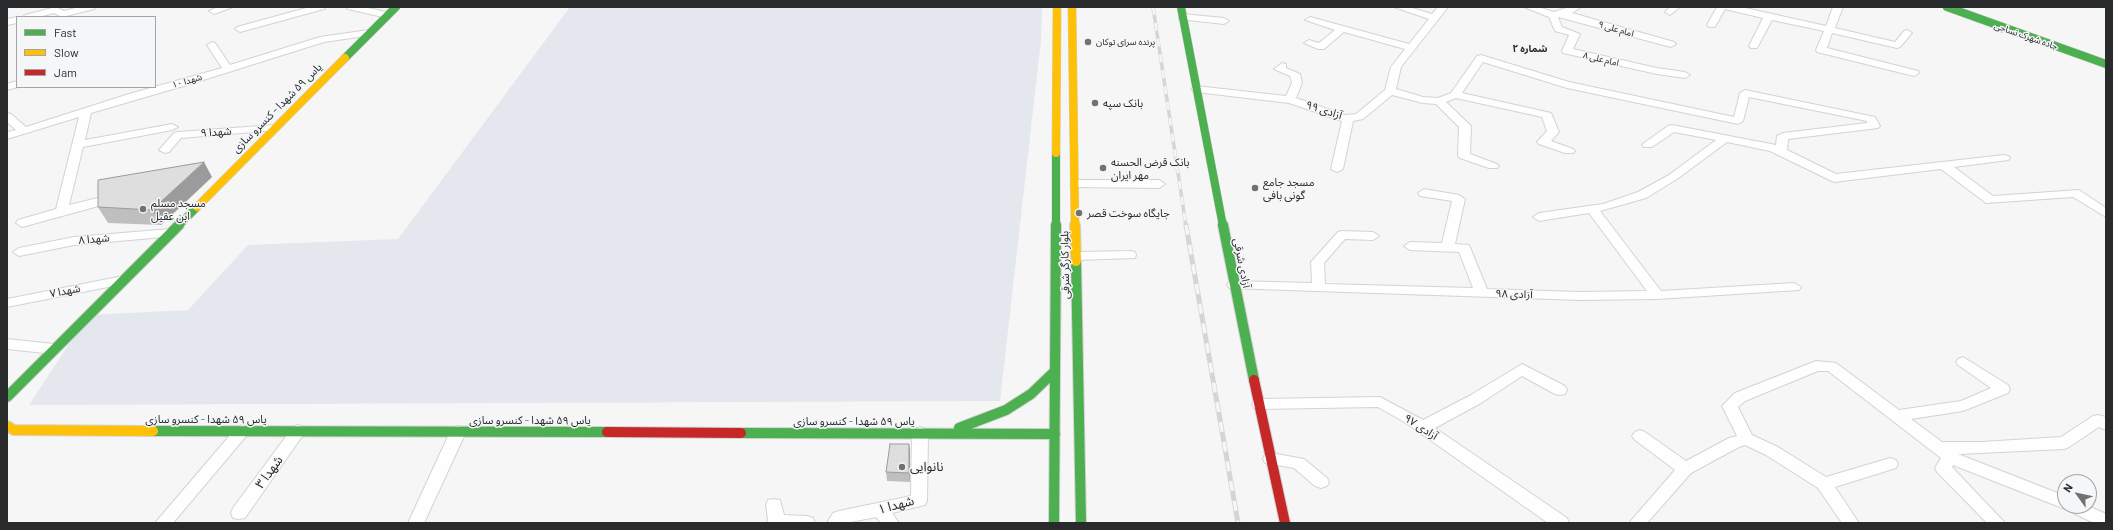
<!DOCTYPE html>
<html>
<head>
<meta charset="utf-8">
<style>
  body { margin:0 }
  #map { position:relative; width:2113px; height:530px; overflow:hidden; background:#f6f6f7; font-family:Barlow,sans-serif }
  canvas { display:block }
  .frame { position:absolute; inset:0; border:8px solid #292a2b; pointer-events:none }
  .legend { position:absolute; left:16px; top:16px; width:140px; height:72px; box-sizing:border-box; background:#f5f6f8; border:1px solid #a3a4a6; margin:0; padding:5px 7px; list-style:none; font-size:12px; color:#292a2b }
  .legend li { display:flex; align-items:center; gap:8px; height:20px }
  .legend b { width:20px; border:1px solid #a3a4a6 }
  .north { position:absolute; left:2057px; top:474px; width:40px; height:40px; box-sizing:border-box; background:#f5f6f8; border:1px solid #a3a4a6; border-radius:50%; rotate:303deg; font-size:11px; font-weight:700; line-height:16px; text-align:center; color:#292a2b }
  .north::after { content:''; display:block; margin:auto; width:14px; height:18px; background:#717172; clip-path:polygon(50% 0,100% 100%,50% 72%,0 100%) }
</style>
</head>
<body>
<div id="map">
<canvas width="2113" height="530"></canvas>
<div class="frame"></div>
<ul class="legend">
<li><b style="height:5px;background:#4caf50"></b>Fast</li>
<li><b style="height:5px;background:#ffc107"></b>Slow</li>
<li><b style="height:5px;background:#c62828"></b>Jam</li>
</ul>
<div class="north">N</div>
</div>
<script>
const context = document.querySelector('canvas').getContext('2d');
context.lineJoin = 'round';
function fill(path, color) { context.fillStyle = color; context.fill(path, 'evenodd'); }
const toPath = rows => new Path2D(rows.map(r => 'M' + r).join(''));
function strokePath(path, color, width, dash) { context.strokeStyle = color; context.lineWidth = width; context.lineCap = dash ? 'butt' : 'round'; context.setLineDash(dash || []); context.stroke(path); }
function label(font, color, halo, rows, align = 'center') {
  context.font = font + ' Barlow,"Noto Sans Arabic",sans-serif'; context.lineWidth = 3; context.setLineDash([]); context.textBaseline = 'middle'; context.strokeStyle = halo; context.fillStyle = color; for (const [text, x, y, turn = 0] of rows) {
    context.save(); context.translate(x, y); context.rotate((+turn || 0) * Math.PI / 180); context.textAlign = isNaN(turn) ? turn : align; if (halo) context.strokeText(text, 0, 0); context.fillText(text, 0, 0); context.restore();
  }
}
fill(toPath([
  [570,7,1042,7,1041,40,1000,401,29,405,88,315,188,310,248,245,398,239]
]), '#e4e7ed');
const street = toPath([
  [56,7,64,11,79,7,96,7,94,9,62,17,54,13,39,17,23,17,25,15,56,7],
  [218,7,233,7,214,14,209,11,218,7],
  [310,7,326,7,324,9,240,32,235,29,237,27,310,7],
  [346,7,364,7,390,13,392,15,387,18,348,9,346,7],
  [1394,7,1409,7,1432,14,1438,7,1448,7,1401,67,1396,89,1423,97,1438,98,1451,93,1477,56,1481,55,1569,82,1734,117,1740,93,1745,90,1875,117,1880,126,1878,128,1788,139,1787,150,1836,174,2004,155,2008,156,2010,158,2008,160,1954,167,1993,196,2079,190,2106,208,2106,217,2073,197,1986,203,1941,169,1834,182,1770,151,1727,142,1677,179,1646,198,1600,211,1661,291,1794,283,1801,287,1799,290,1657,299,1580,300,1229,288,1227,285,1229,282,1234,281,1312,283,1311,262,1338,232,1342,231,1373,232,1379,236,1373,240,1345,239,1324,263,1325,284,1473,288,1459,252,1410,250,1404,246,1410,242,1442,243,1452,201,1420,196,1418,193,1424,189,1459,195,1465,199,1455,244,1469,245,1487,289,1580,292,1647,291,1589,213,1539,221,1533,217,1539,213,1603,204,1638,192,1669,175,1716,140,1674,132,1652,147,1644,147,1642,145,1644,143,1668,126,1672,125,1776,145,1777,136,1783,133,1867,123,1867,121,1749,97,1743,121,1738,124,1567,88,1483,62,1462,93,1551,113,1559,132,1551,141,1573,149,1575,151,1573,153,1565,153,1539,144,1537,142,1547,131,1542,117,1456,98,1446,102,1471,126,1470,154,1497,164,1499,166,1497,168,1489,168,1460,158,1458,156,1459,127,1436,104,1423,103,1392,95,1363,119,1353,121,1343,169,1337,172,1331,169,1342,121,1289,103,1196,92,1191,89,1196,86,1286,96,1292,83,1290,76,1274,69,1282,63,1286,64,1286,68,1300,74,1302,83,1296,98,1345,115,1356,114,1385,90,1391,67,1405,49,1344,32,1324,49,1318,49,1304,43,1309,40,1319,43,1335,30,1305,20,1310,17,1409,44,1429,19,1394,7],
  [1524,7,1538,7,1554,12,1569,7,1581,7,1572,13,1674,42,1676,44,1671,47,1558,17,1562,27,1580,34,1573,49,1657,68,1685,72,1690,75,1685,78,1657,74,1563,53,1562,51,1569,35,1555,31,1549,17,1524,7],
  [1670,7,1680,7,1670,15,1665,12,1670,7],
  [1717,7,1741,7,1826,26,1833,7,1843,7,1835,28,1895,42,1904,31,1907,30,1912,33,1900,47,1897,48,1832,33,1827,48,1918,71,1919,73,1914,76,1817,52,1816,50,1824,31,1772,20,1757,48,1751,48,1749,46,1763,18,1725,9,1715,27,1709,27,1707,25,1717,7],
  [1182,14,1224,18,1229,21,1224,24,1179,19,1179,15,1182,14],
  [17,17,17,23,7,25,7,19,17,17],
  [369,30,372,31,372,35,324,42,197,82,91,113,85,140,172,124,178,127,172,130,83,147,69,205,98,198,104,202,102,205,22,227,16,223,18,220,56,209,79,117,7,139,7,132,16,130,7,122,7,113,11,114,26,127,129,94,222,68,207,45,212,42,215,43,230,65,320,37,369,30],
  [17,81,18,87,7,90,7,84,17,81],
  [274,125,278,126,280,128,278,130,181,138,169,152,165,153,159,150,174,133,178,132,274,125],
  [1076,180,1159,180,1165,184,1159,188,1072,187,1070,184,1076,180],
  [170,229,176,233,174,236,74,245,19,256,13,252,19,248,74,237,170,229],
  [1130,251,1135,252,1136,255,1135,258,1077,260,1071,256,1077,252,1130,251],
  [123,276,128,277,130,280,128,283,7,307,7,299,123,276],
  [7,339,54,344,59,346,61,349,59,352,54,354,7,349,7,339],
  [1963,357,2008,385,2010,389,2008,393,1963,411,1911,419,1942,442,1982,442,2061,437,2093,416,2098,415,2106,417,2106,430,2099,427,2069,447,2064,449,1958,454,2065,496,2065,506,2088,506,2106,514,2106,523,2094,523,2065,509,1953,465,1952,467,2005,523,1987,523,1937,472,1935,468,1941,458,1828,371,1818,371,1745,401,1738,407,1752,435,1778,447,1826,477,1890,458,1896,460,1898,464,1896,468,1835,487,1859,523,1842,523,1818,488,1766,455,1745,445,1739,447,1691,473,1647,523,1629,523,1675,470,1635,440,1632,436,1635,432,1640,430,1645,432,1686,461,1729,438,1737,436,1722,406,1735,393,1816,361,1836,363,1899,410,1961,401,1991,388,1958,365,1956,362,1958,359,1963,357],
  [1522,364,1565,386,1567,390,1565,394,1560,395,1555,394,1522,376,1481,403,1435,428,1567,518,1569,523,1548,523,1406,423,1378,407,1259,409,1254,408,1252,404,1254,400,1259,399,1380,397,1423,420,1471,395,1522,364],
  [242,425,247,427,250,431,247,435,173,523,155,523,237,427,242,425],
  [298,425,303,427,306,431,303,435,245,518,239,519,233,518,231,513,233,508,293,427,298,425],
  [458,426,463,428,466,432,424,523,408,523,450,432,453,428,458,426],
  [920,427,925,429,928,433,927,501,925,505,892,513,899,523,881,523,876,517,846,523,827,523,833,513,839,511,911,496,912,433,915,429,920,427],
  [1271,453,1304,459,1327,478,1329,482,1327,486,1321,488,1315,486,1294,468,1265,463,1263,459,1265,455,1271,453],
  [774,499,780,500,784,515,807,516,813,518,815,523,767,523,768,520,766,505,768,500,774,499]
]);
const fastFar1 = toPath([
  [1181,7,1223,226],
  [1947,7,2106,64],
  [345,58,396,7],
  [178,226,197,207],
  [1056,226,1056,153]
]);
const fast = toPath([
  [1223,225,1254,380],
  [1076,261,1081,523],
  [7,397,179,225],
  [959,428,1006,410,1031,394,1055,371],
  [153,431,607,432],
  [741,433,1055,434],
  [1054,523,1056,225]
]);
const slowFar1 = toPath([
  [1072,7,1075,226],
  [1056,153,1057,7],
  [197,207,345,58]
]);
const slow = toPath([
  [1075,225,1076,261],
  [7,426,14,430,153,431]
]);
const jam = toPath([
  [1254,380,1285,523],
  [607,432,741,433]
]);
strokePath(street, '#d3d3d4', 2);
strokePath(fastFar1, '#d3d3d4', 9);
strokePath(fast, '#d3d3d4', 12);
strokePath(slowFar1, '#d3d3d4', 9);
strokePath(slow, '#d3d3d4', 12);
strokePath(jam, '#d3d3d4', 12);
fill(street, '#fefefe');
strokePath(fastFar1, '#4caf50', 8);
strokePath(fast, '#4caf50', 10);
strokePath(slowFar1, '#ffc107', 8);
strokePath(slow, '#ffc107', 10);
strokePath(jam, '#c62828', 10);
const railFar1 = toPath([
  [1153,7,1186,226]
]);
const rail = toPath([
  [1186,225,1238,523]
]);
strokePath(railFar1, '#d4d5d5', 3.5);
strokePath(rail, '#d4d5d5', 5);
strokePath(railFar1, '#f5f6f8', 2.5, [8]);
strokePath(rail, '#f5f6f8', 3.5, [10]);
fill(toPath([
  [212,177,161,225,108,223,98,207],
  [909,444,910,452,910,482,887,481,886,472]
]), '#bfbfc0');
fill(toPath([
  [204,162,212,177,161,225,152,210],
  [909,444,910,452,910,482,909,473]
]), '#9b9b9c');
const building = toPath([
  [204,162,152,210,98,207,98,180,204,162],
  [890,444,909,444,909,473,886,472,890,444]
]);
fill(building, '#dededf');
strokePath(building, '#9b9b9c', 1);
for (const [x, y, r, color] of [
  [1088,42,4,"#717172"],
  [1095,103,4,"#717172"],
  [1103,168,4,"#717172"],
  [1255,188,4,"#717172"],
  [143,209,4,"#717172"],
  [1079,213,4,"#717172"],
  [902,467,4,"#717172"]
]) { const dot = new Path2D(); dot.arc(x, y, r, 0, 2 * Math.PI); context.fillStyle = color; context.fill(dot); strokePath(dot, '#f5f6f8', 1.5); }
label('9px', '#292a2b', '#f5f6f8', [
  ["امام علی ۹",1616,29,16],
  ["جاده شهرک نساجی",2026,36,19],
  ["امام علی ۸",1601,59,13],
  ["شهدا ۱۰",187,81,-16]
]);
label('9px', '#292a2b', '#f5f6f8', [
  ["پرنده سرای توکان",1096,42]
], 'left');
label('bold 10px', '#292a2b', '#f5f6f8', [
  ["شماره ۲",1530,49]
]);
label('11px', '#292a2b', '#f5f6f8', [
  ["بانک سپه",1103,103],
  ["بانک قرض الحسنه",1111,162],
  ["مهر ایران",1111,175],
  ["مسجد جامع",1263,182],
  ["گونی بافی",1263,195],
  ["مسجد مسلم",151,203],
  ["ابن عقیل",151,216],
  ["جایگاه سوخت قصر",1087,213]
], 'left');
label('11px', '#292a2b', '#f5f6f8', [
  ["یاس ۵۹ شهدا - کنسرو سازی",277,108,-45],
  ["آزادی ٩٩",1324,110,18],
  ["شهدا ۹",216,132,-4],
  ["شهدا ۸",94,239,-5],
  ["آزادی شرقی",1242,263,79],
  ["بلوار کارگر شرقی",1065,265,-91],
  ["شهدا ۷",65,291,-11],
  ["آزادی ۹۸",1514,294,2],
  ["یاس ۵۹ شهدا - کنسرو سازی",206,419],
  ["یاس ۵۹ شهدا - کنسرو سازی",530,420],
  ["یاس ۵۹ شهدا - کنسرو سازی",854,421],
  ["آزادی ۹۷",1421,427,33]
]);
label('13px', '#292a2b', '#f5f6f8', [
  ["نانوایی",910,467]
], 'left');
label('13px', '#292a2b', '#f5f6f8', [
  ["شهدا ۳",269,472,-54],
  ["شهدا ۱",896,505,-15]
]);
</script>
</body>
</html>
